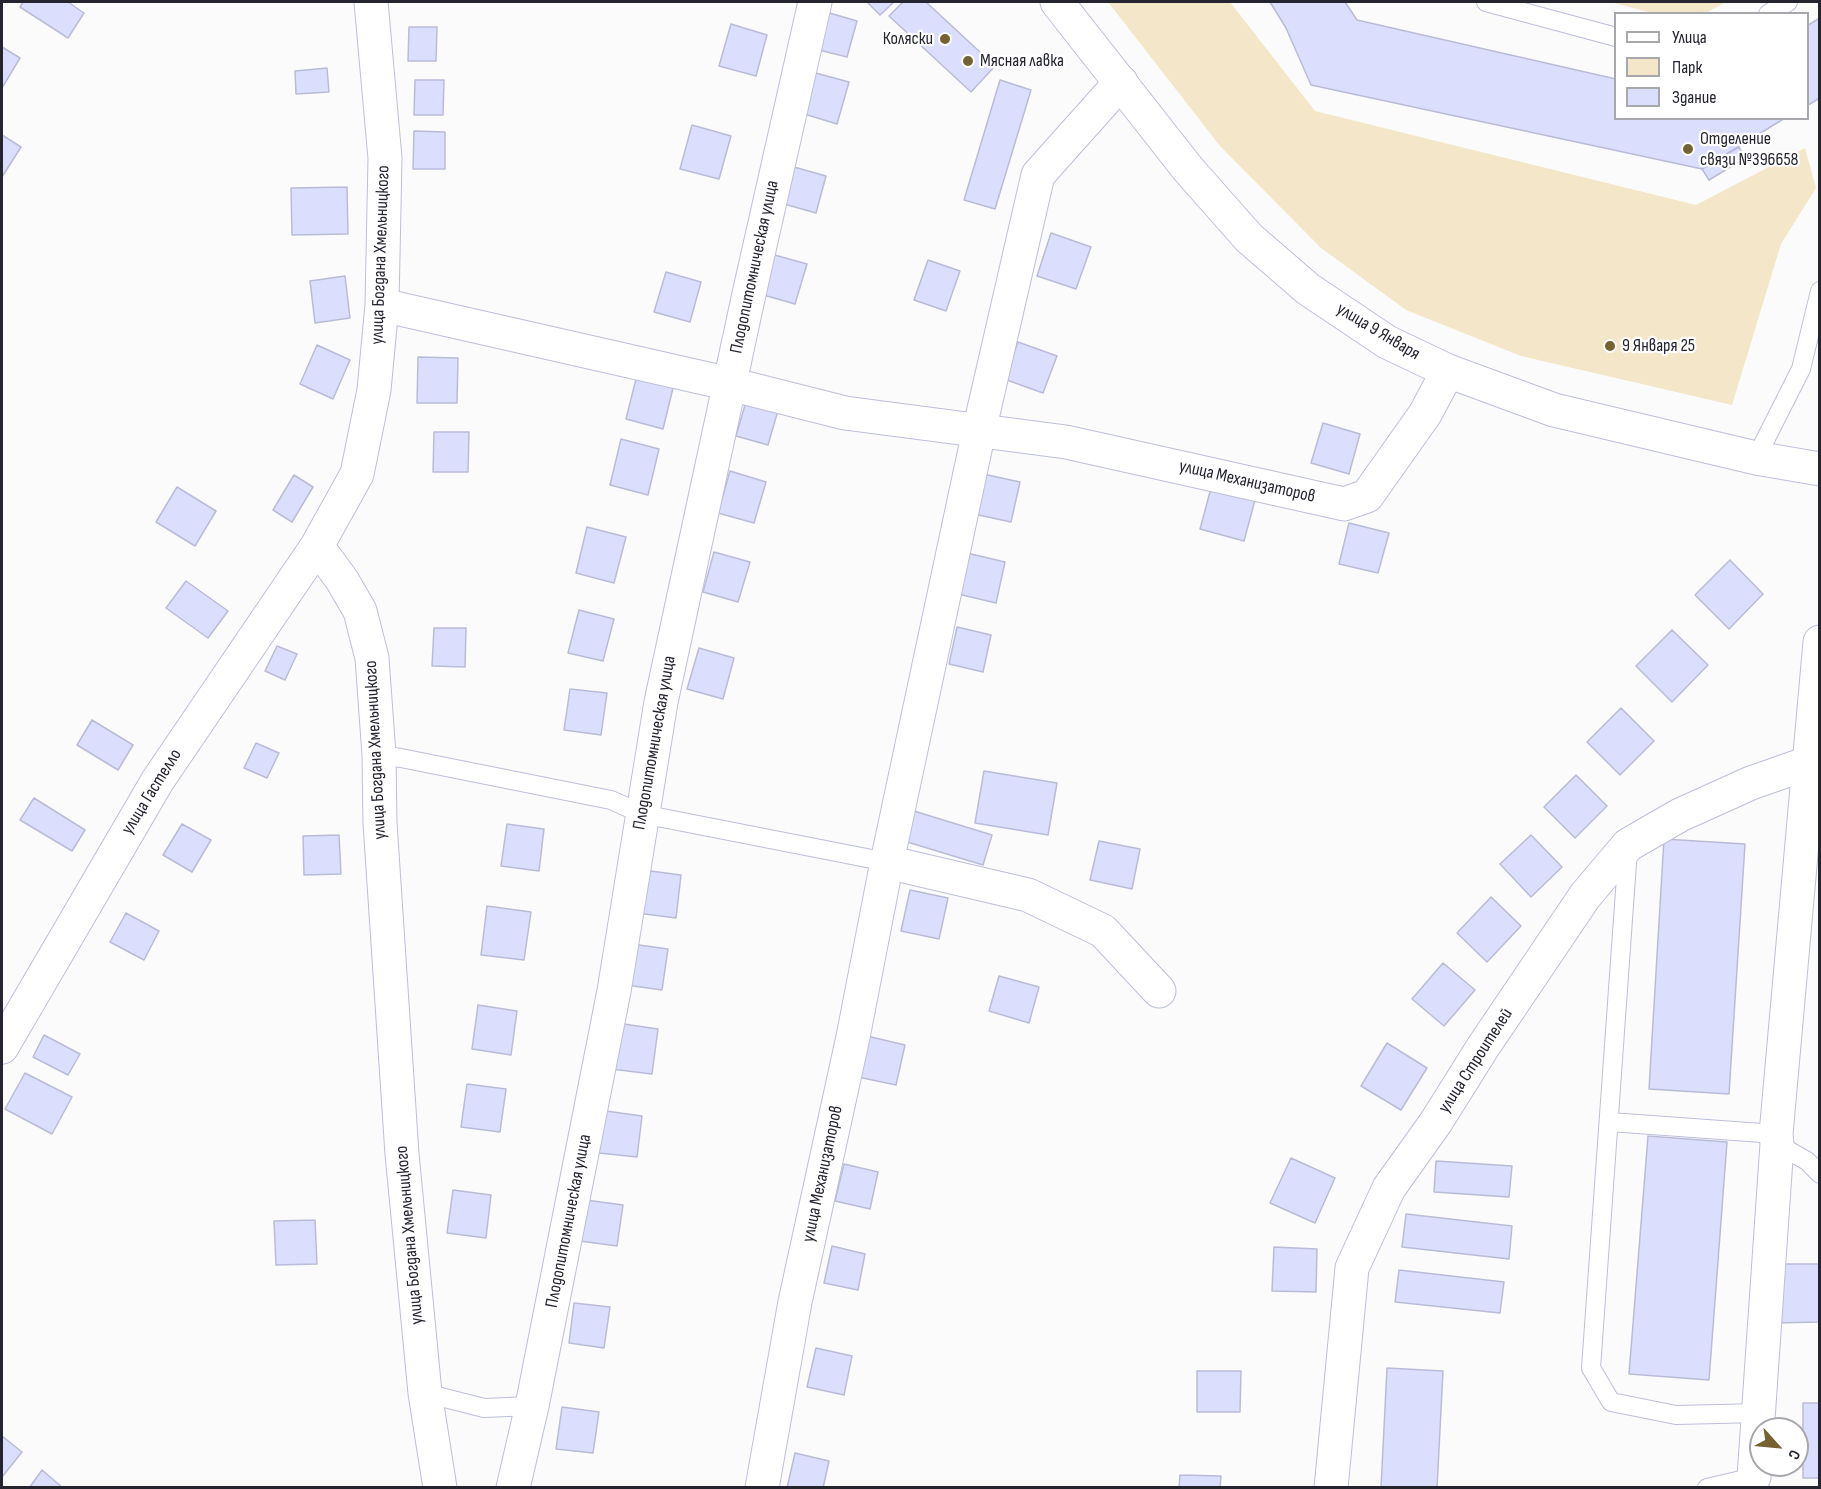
<!DOCTYPE html>
<html>
<head>
<meta charset="utf-8">
<style>
  body { margin:0 }
  #map { position:relative; width:1821px; height:1489px; overflow:hidden; background:#fbfbfb; font-family:"Sofia Sans Condensed",sans-serif }
  canvas { display:block }
  .frame { position:absolute; inset:0; border:3px solid #24252f; pointer-events:none }
  .legend { position:absolute; left:1614px; top:12px; width:195px; height:108px; box-sizing:border-box; background:#fff; border:2px solid #a7a8ac; margin:0; padding:8px 10px; list-style:none; font-size:18px; color:#24252f }
  .legend li { display:flex; align-items:center; gap:12px; height:30px }
  .legend b { width:30px; border:2px solid #a7a8ac }
  .north { position:absolute; left:1749px; top:1417px; width:60px; height:60px; box-sizing:border-box; background:#fff; border:2px solid #a7a8ac; border-radius:50%; rotate:117deg; font-size:16px; font-weight:700; line-height:24px; text-align:center; color:#24252f }
  .north::after { content:''; display:block; margin:auto; width:21px; height:27px; background:#766231; clip-path:polygon(50% 0,100% 100%,50% 72%,0 100%) }
</style>
</head>
<body>
<div id="map">
<canvas width="1821" height="1489"></canvas>
<div class="frame"></div>
<ul class="legend">
<li><b style="height:8px;background:#fff"></b>Улица</li>
<li><b style="height:16px;background:#f4e7c9"></b>Парк</li>
<li><b style="height:16px;background:#dbdefd"></b>Здание</li>
</ul>
<div class="north">С</div>
</div>
<script>
const context = document.querySelector('canvas').getContext('2d');
context.lineJoin = 'round';
function fill(path, color) { context.fillStyle = color; context.fill(path, 'evenodd'); }
const toPath = rows => new Path2D(rows.map(r => 'M' + r).join(''));
function strokePath(path, color, width, dash) { context.strokeStyle = color; context.lineWidth = width; context.lineCap = dash ? 'butt' : 'round'; context.setLineDash(dash || []); context.stroke(path); }
function label(font, color, halo, rows, align = 'center') {
  context.font = font + ' "Sofia Sans Condensed",sans-serif'; context.lineWidth = 4.5; context.setLineDash([]); context.textBaseline = 'middle'; context.strokeStyle = halo; context.fillStyle = color; for (const [text, x, y, turn = 0] of rows) {
    context.save(); context.translate(x, y); context.rotate((+turn || 0) * Math.PI / 180); context.textAlign = isNaN(turn) ? turn : align; if (halo) context.strokeText(text, 0, 0); context.fillText(text, 0, 0); context.restore();
  }
}
fill(toPath([
  [1108,2,1230,2,1315,111,1696,205,1805,148,1816,188,1781,244,1732,405,1521,356,1406,310,1321,248,1220,146],
  [1611,2,1726,2,1706,13,1655,14]
]), '#f4e7c9');
const building = toPath([
  [23,2,68,2,84,13,68,38,20,7,23,2],
  [867,2,894,2,880,15,867,2],
  [903,2,926,2,995,66,971,92,889,16,903,2],
  [1270,2,1345,2,1357,20,1616,79,1616,118,1785,118,1702,169,1311,85,1286,28,1270,2],
  [826,12,857,21,847,57,815,49,826,12],
  [1820,18,1820,98,1808,105,1808,25,1820,18],
  [731,24,767,35,756,76,719,66,731,24],
  [409,27,437,27,436,61,408,61,409,27],
  [2,47,20,58,2,88,2,47],
  [327,68,329,92,296,94,295,71,327,68],
  [812,72,849,82,837,124,801,113,812,72],
  [415,80,444,80,443,115,414,115,415,80],
  [1000,80,1031,90,995,209,964,200,1000,80],
  [692,125,731,136,719,179,680,169,692,125],
  [414,131,445,132,445,169,413,169,414,131],
  [2,135,21,147,2,177,2,135],
  [1739,147,1745,158,1709,180,1702,169,1739,147],
  [794,167,826,176,816,213,784,204,794,167],
  [347,187,348,234,292,235,291,188,347,187],
  [1051,233,1091,247,1076,289,1037,276,1051,233],
  [771,254,807,264,795,304,760,294,771,254],
  [928,260,960,271,946,311,914,300,928,260],
  [666,272,701,282,690,322,654,312,666,272],
  [345,276,350,318,315,323,310,281,345,276],
  [1018,342,1057,356,1043,393,1004,379,1018,342],
  [317,345,350,360,333,399,300,384,317,345],
  [418,357,458,358,457,403,417,403,418,357],
  [637,375,674,384,663,429,626,419,637,375],
  [747,398,779,407,768,445,736,436,747,398],
  [1323,423,1360,434,1349,474,1311,463,1323,423],
  [434,432,469,432,468,472,433,472,434,432],
  [621,439,659,449,648,495,610,485,621,439],
  [730,471,766,482,754,523,718,513,730,471],
  [983,474,1020,482,1011,522,974,514,983,474],
  [294,475,313,487,292,522,273,510,294,475],
  [177,487,216,511,195,546,156,522,177,487],
  [1211,488,1255,500,1244,541,1200,529,1211,488],
  [1349,523,1389,533,1378,573,1339,564,1349,523],
  [587,527,626,537,614,583,576,573,587,527],
  [714,552,750,562,738,602,703,592,714,552],
  [967,553,1005,562,996,603,958,594,967,553],
  [1730,560,1763,594,1729,629,1695,595,1730,560],
  [186,581,228,611,208,638,166,608,186,581],
  [579,610,614,619,603,661,568,653,579,610],
  [957,627,991,635,983,672,949,664,957,627],
  [434,628,466,628,465,667,432,666,434,628],
  [1672,630,1708,665,1672,702,1636,666,1672,630],
  [277,646,297,654,285,680,265,671,277,646],
  [699,648,734,658,723,699,687,689,699,648],
  [570,689,607,693,601,735,564,730,570,689],
  [1621,708,1654,741,1620,775,1587,742,1621,708],
  [92,720,133,745,118,770,77,745,92,720],
  [256,743,279,753,267,778,244,768,256,743],
  [984,771,1057,783,1048,835,975,823,984,771],
  [1576,775,1607,806,1575,838,1544,807,1576,775],
  [34,798,85,830,72,851,20,820,34,798],
  [914,811,992,835,983,865,904,841,914,811],
  [182,824,211,840,192,872,163,855,182,824],
  [507,824,544,829,539,871,501,866,507,824],
  [339,835,341,874,304,875,303,836,339,835],
  [1531,835,1562,867,1531,897,1500,864,1531,835],
  [1664,839,1745,844,1729,1094,1649,1089,1664,839],
  [1099,841,1140,849,1132,889,1090,880,1099,841],
  [643,870,681,875,676,918,637,913,643,870],
  [910,890,948,898,939,939,901,931,910,890],
  [1491,897,1521,926,1487,962,1457,933,1491,897],
  [487,906,531,912,524,960,481,955,487,906],
  [126,913,159,931,144,960,110,942,126,913],
  [632,944,668,949,662,990,626,985,632,944],
  [1443,963,1475,990,1444,1026,1412,999,1443,963],
  [999,976,1039,987,1029,1023,989,1011,999,976],
  [478,1005,517,1011,511,1055,472,1049,478,1005],
  [617,1023,658,1029,652,1074,611,1069,617,1023],
  [44,1035,80,1054,68,1075,33,1057,44,1035],
  [867,1036,905,1045,896,1085,858,1077,867,1036],
  [1387,1043,1427,1068,1401,1110,1361,1086,1387,1043],
  [25,1073,72,1097,52,1134,5,1109,25,1073],
  [467,1084,506,1089,500,1132,461,1127,467,1084],
  [606,1111,642,1116,637,1157,599,1153,606,1111],
  [1648,1136,1727,1142,1709,1380,1629,1374,1648,1136],
  [1291,1158,1335,1178,1315,1223,1270,1203,1291,1158],
  [1436,1161,1512,1166,1509,1197,1434,1192,1436,1161],
  [844,1164,878,1172,870,1209,835,1201,844,1164],
  [453,1190,491,1195,486,1238,447,1233,453,1190],
  [586,1200,623,1205,617,1246,580,1241,586,1200],
  [1406,1214,1512,1226,1509,1259,1402,1247,1406,1214],
  [315,1220,317,1264,276,1265,274,1221,315,1220],
  [832,1246,865,1254,858,1290,824,1283,832,1246],
  [1274,1247,1317,1249,1316,1292,1272,1291,1274,1247],
  [1773,1264,1820,1264,1820,1322,1774,1323,1773,1264],
  [1399,1270,1504,1282,1500,1313,1395,1302,1399,1270],
  [574,1303,610,1307,604,1348,569,1343,574,1303],
  [816,1348,852,1356,844,1395,807,1387,816,1348],
  [1387,1368,1443,1371,1437,1488,1381,1488,1387,1368],
  [1197,1371,1241,1371,1240,1412,1197,1412,1197,1371],
  [1803,1403,1820,1403,1820,1478,1803,1478,1803,1403],
  [562,1407,599,1412,593,1453,556,1449,562,1407],
  [2,1436,22,1452,2,1477,2,1436],
  [795,1453,829,1461,823,1488,787,1488,795,1453],
  [42,1470,63,1488,29,1488,42,1470],
  [1180,1475,1221,1476,1220,1488,1179,1488,1180,1475]
]);
fill(building, '#dbdefd');
strokePath(building, '#babcd7', 1.5);
const lane = toPath([
  [1486,2,1616,37],
  [1768,14,1788,2],
  [1756,458,1801,369,1820,291],
  [379,755,401,758,611,800,642,814,887,862],
  [1628,849,1591,1368,1611,1402,1676,1415,1759,1413],
  [1610,1122,1776,1134],
  [1777,1144,1807,1161,1820,1174],
  [425,1393,484,1408,532,1406],
  [1707,1488,1754,1477]
]);
const street = toPath([
  [371,2,385,158,382,305,374,390,357,474,317,546,342,580,360,611,372,658,379,755,380,823,402,1154,425,1393,440,1488],
  [382,305,730,384,845,413,1066,442,1344,504,1367,496,1425,414,1448,371],
  [887,862,1028,895,1103,931,1159,991],
  [2,1047,158,780,317,546],
  [1754,1477,1777,1144,1776,1134,1820,642],
  [513,1488,532,1406,614,991,661,702,749,294,815,2],
  [762,1488,795,1302,853,1037,887,862,979,431,1038,175,1121,82],
  [1331,1488,1352,1268,1389,1188,1436,1122,1483,1047,1585,896,1628,845,1680,815,1751,783,1808,763]
]);
const secondary = toPath([
  [1057,2,1188,169,1249,238,1308,289,1387,342,1448,371,1554,410,1756,458,1820,469]
]);
strokePath(lane, '#bdbfda', 20);
strokePath(street, '#bdbfda', 35);
strokePath(secondary, '#bdbfda', 35);
strokePath(lane, '#fff', 18);
strokePath(street, '#fff', 33);
strokePath(secondary, '#fff', 33);
for (const [x, y, r, color] of [
  [945,39,6,"#766231"],
  [968,61,6,"#766231"],
  [1688,149,6,"#766231"],
  [1610,346,6,"#766231"]
]) { const dot = new Path2D(); dot.arc(x, y, r, 0, 2 * Math.PI); context.fillStyle = color; context.fill(dot); strokePath(dot, '#fff', 2); }
label('18px', '#24252f', '#fff', [
  ["Коляски",933,39,"right"],
  ["Мясная лавка",980,61],
  ["Отделение",1700,139],
  ["связи №396658",1700,160],
  ["9 Января 25",1622,346]
], 'left');
label('18px', '#24252f', '#fff', [
  ["улица Богдана Хмельницкого",381,255,-88],
  ["Плодопитомническая улица",755,267,-78],
  ["улица 9 Января",1378,332,31],
  ["улица Механизаторов",1247,482,13],
  ["Плодопитомническая улица",655,743,-80],
  ["улица Богдана Хмельницкого",376,750,-93],
  ["улица Гастелло",152,792,-58],
  ["улица Строителей",1476,1061,-57],
  ["улица Механизаторов",823,1174,-78],
  ["Плодопитомническая улица",569,1221,-79],
  ["улица Богдана Хмельницкого",410,1235,-95]
]);
</script>
</body>
</html>
